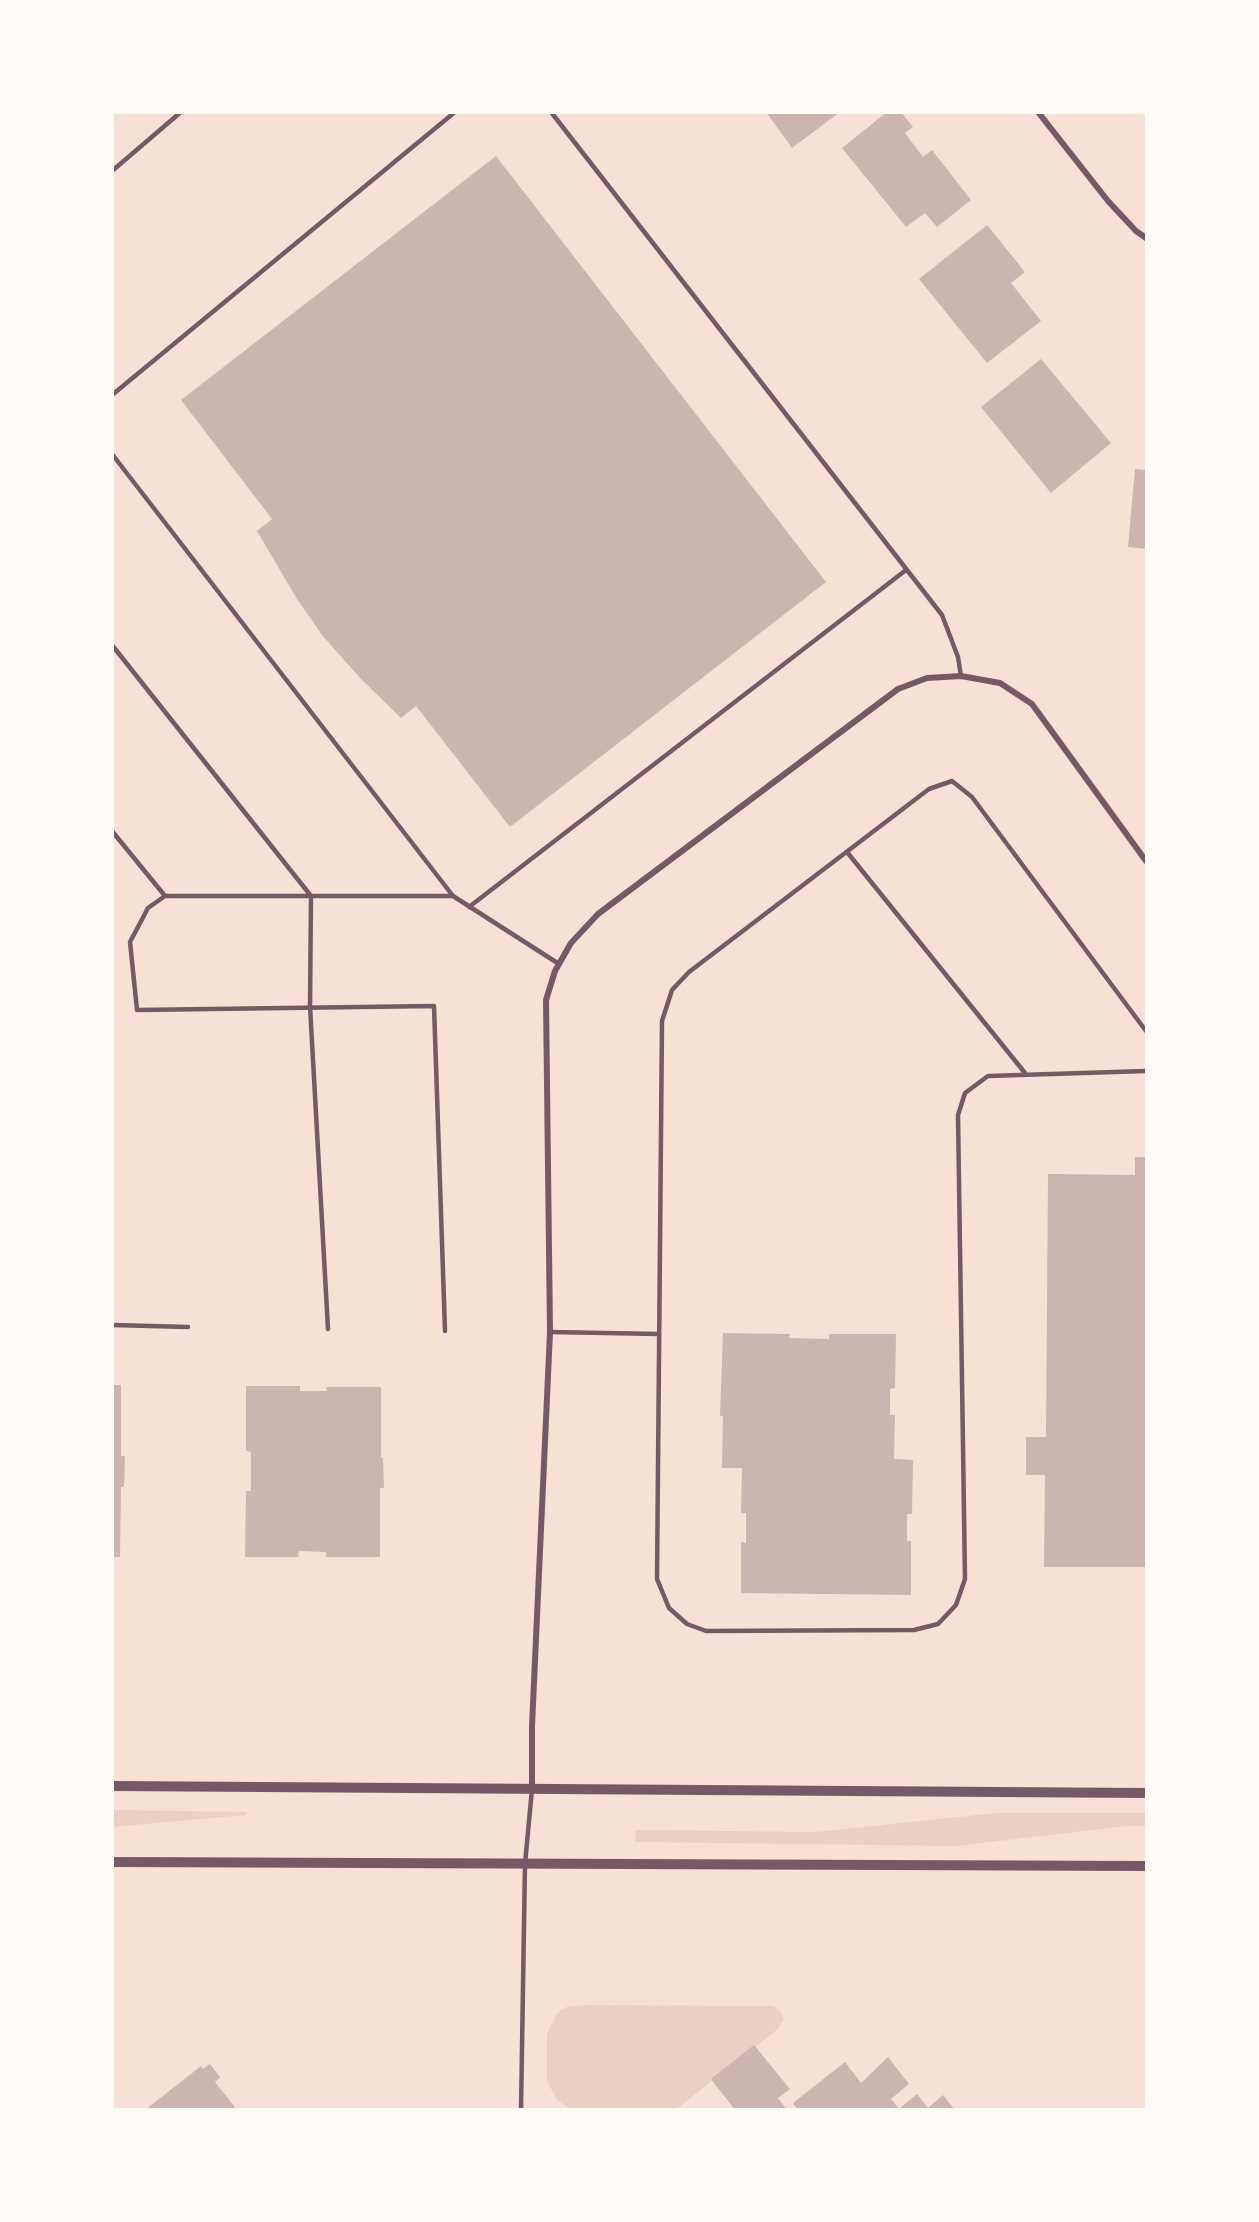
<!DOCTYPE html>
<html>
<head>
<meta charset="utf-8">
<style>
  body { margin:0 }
  #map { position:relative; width:1259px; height:2222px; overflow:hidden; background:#f7e1d7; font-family:Arial,sans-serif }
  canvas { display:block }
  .frame { position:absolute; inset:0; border:114px solid #fffaf5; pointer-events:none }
</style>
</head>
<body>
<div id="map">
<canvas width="1259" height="2222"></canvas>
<div class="frame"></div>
</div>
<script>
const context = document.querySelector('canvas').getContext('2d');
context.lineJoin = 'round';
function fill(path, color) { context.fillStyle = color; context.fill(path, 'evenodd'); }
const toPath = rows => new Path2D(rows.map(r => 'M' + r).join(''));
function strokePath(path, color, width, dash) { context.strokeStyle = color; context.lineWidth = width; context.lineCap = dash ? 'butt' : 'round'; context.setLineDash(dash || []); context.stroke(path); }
fill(toPath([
  [113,1810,246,1812,246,1815,113,1827],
  [996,1813,1146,1813,1146,1826,1127,1826,956,1846,635,1842,636,1830,816,1832],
  [587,2005,773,2006,780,2010,784,2019,778,2029,679,2107,671,2109,572,2110,557,2100,547,2081,547,2034,556,2015,561,2010,569,2006]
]), '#ebcfc5');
fill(toPath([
  [766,112,840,112,792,148],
  [887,112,901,112,913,127,905,133,923,157,932,150,971,200,937,227,925,213,906,227,842,148],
  [496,156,826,582,510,827,416,706,401,718,360,678,322,635,297,599,257,531,272,519,181,400],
  [987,225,1025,272,1011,283,1041,321,987,363,919,279],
  [1041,359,1111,443,1051,493,981,407],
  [1135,469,1146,470,1146,549,1128,547],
  [1135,1157,1146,1157,1146,1567,1044,1567,1045,1475,1026,1475,1026,1437,1046,1437,1048,1174,1135,1175],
  [723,1333,790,1334,789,1338,829,1339,829,1334,896,1334,895,1388,890,1389,890,1415,895,1415,894,1459,913,1460,912,1514,907,1514,907,1541,911,1541,911,1595,741,1593,741,1542,746,1543,746,1513,741,1513,742,1468,722,1468,723,1416,720,1416],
  [112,1385,121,1385,121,1456,125,1456,124,1487,121,1487,120,1557,112,1557],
  [246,1386,300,1386,300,1391,327,1391,326,1387,381,1387,381,1458,383,1458,384,1488,380,1488,380,1557,326,1557,326,1552,299,1551,298,1557,245,1557,246,1491,251,1491,251,1452,246,1451],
  [754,2045,790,2089,778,2098,787,2110,735,2110,711,2079],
  [888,2057,909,2084,891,2099,899,2109,917,2094,928,2108,943,2095,955,2110,798,2110,793,2103,845,2062,861,2083],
  [210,2064,220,2077,215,2082,237,2110,145,2110,201,2066,203,2069]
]), '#ccb4b1');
strokePath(toPath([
  [551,112,942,615,958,657,961,676],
  [112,171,181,112],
  [112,395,455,112],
  [112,454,453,896],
  [112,645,311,896,310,1006,328,1329],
  [112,831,165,896,453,896,559,964],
  [847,852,1025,1073],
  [165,896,148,908,130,942,137,1010,434,1006,445,1331],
  [469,907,906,570],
  [1146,1031,972,797,952,781,929,789,689,972,672,990,662,1021,657,1579,669,1608,687,1624,706,1631,914,1630,938,1624,956,1605,965,1579,958,1115,965,1093,988,1076,1146,1071],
  [112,1325,188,1327],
  [550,1332,659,1334],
  [521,2110,525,1864,532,1789]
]), '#755966', 4.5);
strokePath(toPath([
  [1038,112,1108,201,1136,231,1146,238],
  [532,1787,532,1726,550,1332,546,1000,555,971,571,943,598,914,898,689,927,678,961,676,1000,683,1032,704,1146,861]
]), '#755966', 6);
strokePath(toPath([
  [112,1786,1146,1793],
  [112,1862,1146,1866]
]), '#755966', 10);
</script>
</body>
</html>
